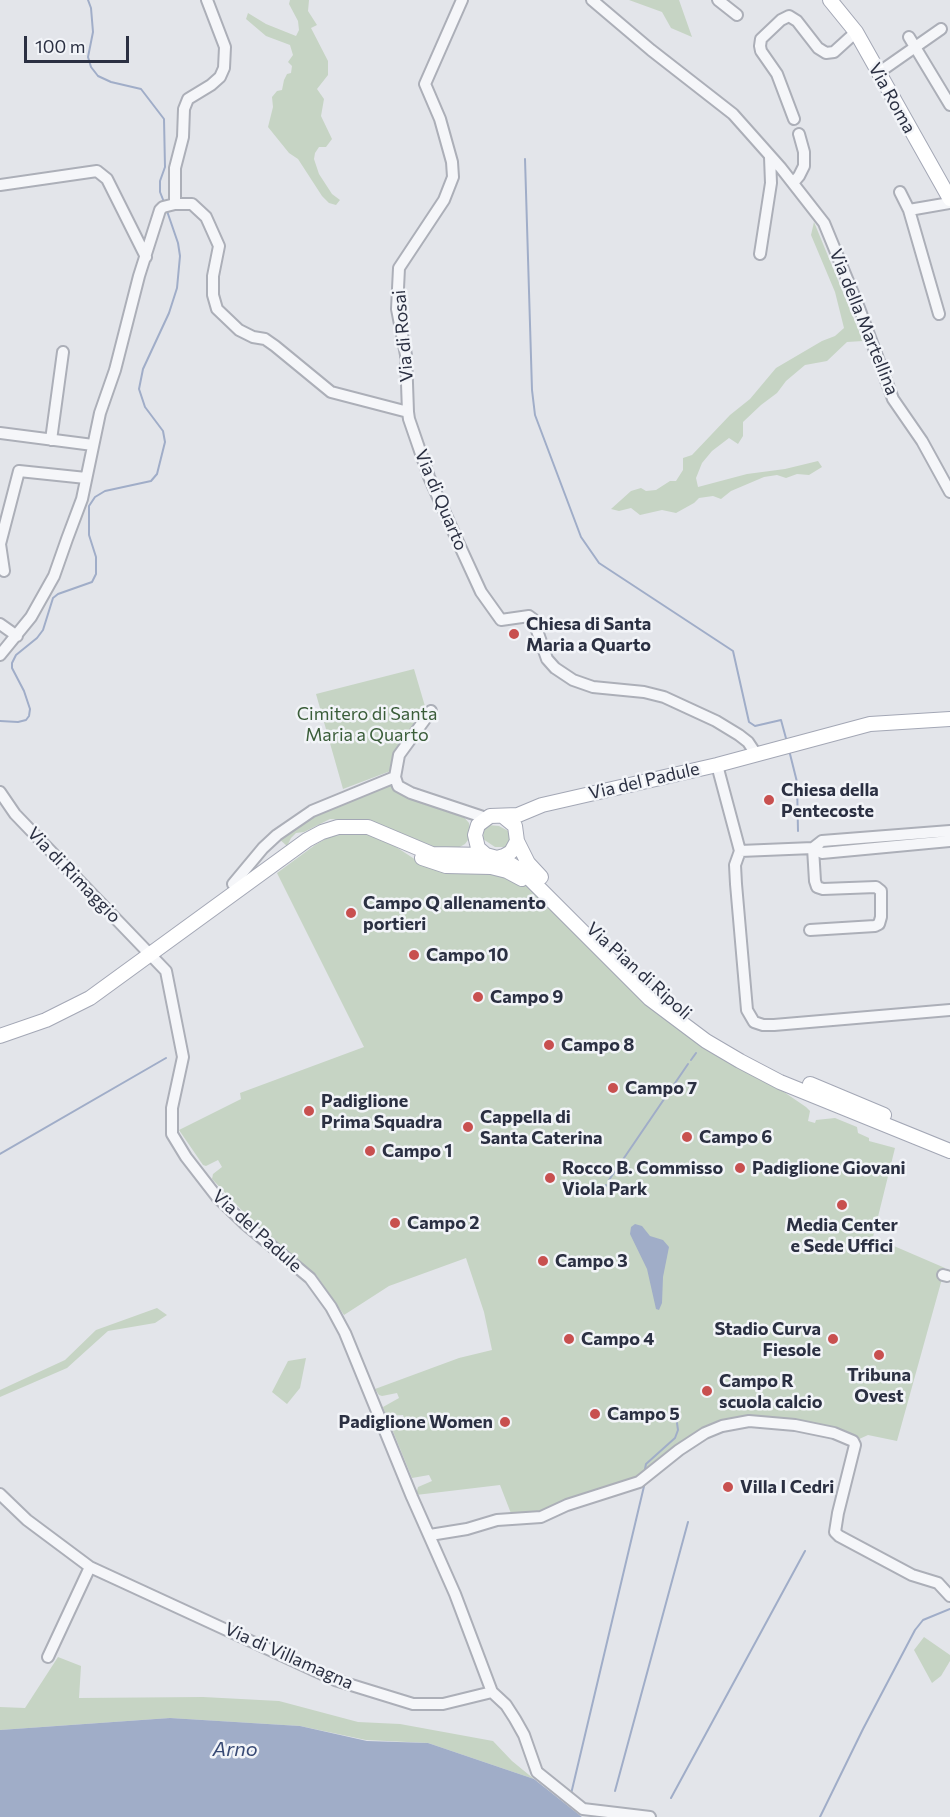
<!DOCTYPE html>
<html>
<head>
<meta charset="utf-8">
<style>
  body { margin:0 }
  #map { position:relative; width:950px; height:1817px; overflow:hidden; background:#e3e5ea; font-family:Commissioner,sans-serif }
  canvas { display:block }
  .scale { position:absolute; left:24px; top:36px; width:105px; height:27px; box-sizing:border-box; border:3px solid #2b3042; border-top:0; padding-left:8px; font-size:18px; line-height:21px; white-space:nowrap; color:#2b3042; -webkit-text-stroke:4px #f2f4f8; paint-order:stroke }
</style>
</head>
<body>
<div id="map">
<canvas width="950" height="1817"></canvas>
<div class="scale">100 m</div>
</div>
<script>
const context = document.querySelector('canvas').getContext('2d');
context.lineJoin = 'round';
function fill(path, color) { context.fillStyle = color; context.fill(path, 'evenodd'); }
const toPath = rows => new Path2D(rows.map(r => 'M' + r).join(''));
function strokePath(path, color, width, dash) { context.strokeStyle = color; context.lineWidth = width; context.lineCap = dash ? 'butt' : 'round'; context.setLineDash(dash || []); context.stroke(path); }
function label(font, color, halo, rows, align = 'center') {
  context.font = font + ' Commissioner,sans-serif'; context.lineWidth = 5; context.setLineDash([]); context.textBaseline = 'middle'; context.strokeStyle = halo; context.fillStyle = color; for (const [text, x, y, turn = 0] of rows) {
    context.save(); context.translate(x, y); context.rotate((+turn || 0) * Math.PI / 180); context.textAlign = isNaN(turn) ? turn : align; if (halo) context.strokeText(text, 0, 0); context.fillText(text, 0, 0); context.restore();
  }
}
fill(toPath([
  [290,0,309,0,308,11,317,25,311,28,328,61,328,75,317,89,324,99,321,116,332,139,326,147,319,147,315,153,314,159,319,174,332,194,340,200,336,205,329,203,322,196,298,159,289,153,268,127,273,107,272,97,277,91,282,90,284,80,287,74,291,73,292,66,288,62,293,55,290,45,266,36,246,19,248,13,266,24,296,36,299,30,298,21,289,4],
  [629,0,679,0,692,37,671,28,662,12],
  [814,222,863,341,847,342,827,361,805,365,786,381,777,393,761,405,743,422,743,436,738,444,729,438,712,451,702,463,696,478,698,487,747,474,785,469,818,461,822,467,809,475,797,474,786,478,777,475,764,477,731,491,721,499,713,496,699,498,694,503,676,513,662,510,640,515,631,508,619,511,611,509,631,491,641,488,646,491,656,490,670,481,676,481,683,470,683,458,692,455,730,415,750,399,776,368,822,341,835,336,844,328,835,292,811,235],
  [414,669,427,713,393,770,343,789,316,694],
  [391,780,463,816,469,823,470,828,468,840,465,844,458,848,433,849,365,821,330,819,304,832,296,833,291,838,287,846,278,838,313,813],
  [488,825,499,826,510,832,510,842,505,847,495,847,483,839,484,829],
  [350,833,364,833,393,845,416,860,485,871,525,884,634,990,806,1107,810,1111,808,1121,815,1123,816,1120,835,1118,857,1127,858,1133,869,1138,869,1141,895,1148,873,1237,945,1268,897,1441,868,1435,857,1440,760,1420,753,1415,747,1415,731,1422,634,1480,548,1511,512,1516,500,1485,416,1495,418,1487,432,1481,429,1475,412,1478,392,1429,394,1425,405,1421,403,1415,386,1416,383,1407,399,1398,397,1393,382,1396,379,1395,375,1389,459,1358,492,1350,484,1312,466,1258,389,1286,344,1315,317,1276,254,1223,212,1179,213,1174,222,1167,218,1160,206,1166,203,1165,179,1130,241,1099,240,1093,364,1047,277,873,315,845,329,837],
  [157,1308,167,1315,155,1323,108,1331,67,1368,0,1397,0,1390,65,1360,96,1330],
  [306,1358,300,1388,287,1404,272,1392,288,1361],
  [924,1637,950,1655,950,1661,941,1676,932,1683,914,1650],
  [58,1657,81,1666,79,1698,203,1697,279,1701,358,1722,400,1724,493,1741,512,1761,534,1779,428,1743,366,1740,300,1726,170,1718,0,1730,0,1707,25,1708]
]), '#c6d4c4');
fill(toPath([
  [635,1224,642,1226,650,1236,663,1240,669,1247,663,1277,662,1303,659,1310,656,1309,647,1269,630,1234,631,1227],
  [170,1718,300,1726,367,1741,428,1743,534,1779,582,1817,0,1817,0,1730]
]), '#a0adc8');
strokePath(toPath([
  [88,0,91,8,93,32,88,57,91,67,98,76,111,82,141,89,164,119,165,167,160,181,160,192,164,202],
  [525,159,532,390,535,415,581,537,599,563,733,651,749,722,755,726,781,720,787,742],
  [0,721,18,722,26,720,29,716,30,709,24,691,12,668,12,663,16,655,37,638,43,630,53,598,58,594,92,582,96,574,96,557,89,535,89,506,95,497,105,491,151,481,157,474,165,442,163,431,145,407,139,389,143,369,169,313,177,288,180,256,178,243,167,211],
  [789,750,797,782,798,831],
  [691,1060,696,1053],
  [0,1154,166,1058],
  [609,1180,688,1064],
  [601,1194,606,1185],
  [645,1469,646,1464,675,1438,678,1430,677,1423],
  [615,1791,688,1522],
  [571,1794,645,1482],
  [671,1798,805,1551],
  [820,1817,863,1729,915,1630,923,1620,950,1609]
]), '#a0adc8', 2);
const minor = toPath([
  [592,0,651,50,733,114,781,168,824,223,859,308,893,399,922,441,950,492],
  [718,0,737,15],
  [909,37,950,105],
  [878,73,941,29],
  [794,119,777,74,761,51,760,46,761,39,781,20,789,16,797,21,818,48,826,53,834,52,856,32],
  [793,183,799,176,804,166,804,152,799,134],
  [0,185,97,171,107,179,146,257],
  [900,192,909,210],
  [175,204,175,168,183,137,184,109,188,99,211,85,220,77,224,68,225,47,207,0],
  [760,254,771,183,770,157],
  [939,314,909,210,950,203],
  [408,412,406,355,397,309,399,268,444,200,453,177,452,162,440,119,425,84,462,0],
  [0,433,93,445],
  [51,440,63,352],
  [4,571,0,544,19,471,86,478],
  [0,624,17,636],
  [0,655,31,617,54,576,67,539,82,499,100,413,115,370,139,276,160,210,163,207,175,204,192,204,206,217,219,246,213,276,213,295,217,309,239,330,253,337,265,339,275,346,331,392,408,412,409,419,429,477,458,542,481,592,501,620,529,616,533,619,547,659,555,668,573,680,593,687,644,692,664,697,716,721,739,735,748,742,756,754],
  [431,711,399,755,395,777,398,786,411,793,486,818],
  [717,765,740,851],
  [0,792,15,814,166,971,183,1057,172,1108,172,1134,186,1157,217,1197,244,1223,310,1278,331,1307,345,1333,412,1497,455,1594,492,1692,506,1705,515,1719,524,1735,537,1772,583,1809,650,1817],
  [813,848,822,841,950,831],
  [740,851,735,865,736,884,747,1010,754,1022,763,1025,774,1025,950,1010],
  [740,851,813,848,822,853,950,841],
  [233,884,263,848,277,835,312,811,395,777],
  [810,930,875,926,879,924,881,917,881,891,876,887,823,889,817,887,815,881,813,848],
  [943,1275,947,1276],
  [0,1494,27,1520,90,1567,335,1680,413,1704,443,1704,492,1692],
  [430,1535,467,1529,497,1520,541,1517,567,1505,639,1482,679,1450,705,1433,722,1426,749,1421,795,1425,834,1433,853,1441,855,1445,838,1513,835,1532,839,1536,912,1575,938,1583,950,1596],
  [48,1657,90,1567]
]);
const major = toPath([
  [830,0,856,32,950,199],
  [517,841,528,863,541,877],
  [486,855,478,848,475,835,478,825,490,816,518,815,542,805,717,765,870,724,950,719],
  [422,858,446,866,491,867,507,871,522,879],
  [501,858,523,872,650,999,706,1041,740,1061,780,1082,950,1151],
  [0,1036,46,1020,90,998,307,840,322,832,338,827,368,827,432,854,486,855,497,858,504,856,511,852,517,841,515,826,504,817],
  [810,1084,884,1115]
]);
strokePath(minor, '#acafb8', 14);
strokePath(major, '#a3a7b5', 16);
strokePath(minor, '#f5f6f9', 10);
strokePath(major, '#fff', 14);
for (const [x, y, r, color] of [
  [514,634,6,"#c8504f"],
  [769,800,6,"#c8504f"],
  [351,913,6,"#c8504f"],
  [414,955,6,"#c8504f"],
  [478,997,6,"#c8504f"],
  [549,1045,6,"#c8504f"],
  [613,1088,6,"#c8504f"],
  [309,1111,6,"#c8504f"],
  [468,1127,6,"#c8504f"],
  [687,1137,6,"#c8504f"],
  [370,1151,6,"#c8504f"],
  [740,1168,6,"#c8504f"],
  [550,1178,6,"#c8504f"],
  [842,1205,6,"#c8504f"],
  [395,1223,6,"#c8504f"],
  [543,1261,6,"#c8504f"],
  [569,1339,6,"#c8504f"],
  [833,1339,6,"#c8504f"],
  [879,1355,6,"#c8504f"],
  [707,1391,6,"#c8504f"],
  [595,1414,6,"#c8504f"],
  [505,1422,6,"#c8504f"],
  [728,1487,6,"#c8504f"]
]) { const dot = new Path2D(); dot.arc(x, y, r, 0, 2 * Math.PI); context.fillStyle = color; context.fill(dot); strokePath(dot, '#f2f4f8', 2); }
label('18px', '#2b3042', '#f2f4f8', [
  ["Via Roma",892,98,61],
  ["Via della Martellina",864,322,68],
  ["Via di Rosai",403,336,-95],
  ["Via di Quarto",441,500,67],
  ["Via del Padule",644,781,-13],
  ["Via di Rimaggio",74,875,46],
  ["Via Pian di Ripoli",639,971,42],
  ["Via del Padule",257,1231,42],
  ["Via di Villamagna",289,1656,24]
]);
label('bold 18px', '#2b3042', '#f2f4f8', [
  ["Chiesa di Santa",526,624],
  ["Maria a Quarto",526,645],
  ["Chiesa della",781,790],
  ["Pentecoste",781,811],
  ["Campo Q allenamento",363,903],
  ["portieri",363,924],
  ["Campo 10",426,955],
  ["Campo 9",490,997],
  ["Campo 8",561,1045],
  ["Campo 7",625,1088],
  ["Padiglione",321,1101],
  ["Prima Squadra",321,1122],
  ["Cappella di",480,1117],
  ["Santa Caterina",480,1138],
  ["Campo 6",699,1137],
  ["Campo 1",382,1151],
  ["Rocco B. Commisso",562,1168],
  ["Viola Park",562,1189],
  ["Padiglione Giovani",752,1168],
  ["Campo 2",407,1223],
  ["Media Center",842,1225,"center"],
  ["e Sede Uffici",842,1246,"center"],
  ["Campo 3",555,1261],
  ["Stadio Curva",821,1329,"right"],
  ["Fiesole",821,1350,"right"],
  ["Campo 4",581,1339],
  ["Tribuna",879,1375,"center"],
  ["Ovest",879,1396,"center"],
  ["Campo R",719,1381],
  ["scuola calcio",719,1402],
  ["Campo 5",607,1414],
  ["Padiglione Women",493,1422,"right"],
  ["Villa I Cedri",740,1487]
], 'left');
label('18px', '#3a5d39', '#f2f4f8', [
  ["Cimitero di Santa",367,714],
  ["Maria a Quarto",367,735]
]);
label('italic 20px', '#374974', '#f2f4f8', [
  ["Arno",235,1749]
]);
</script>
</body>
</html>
